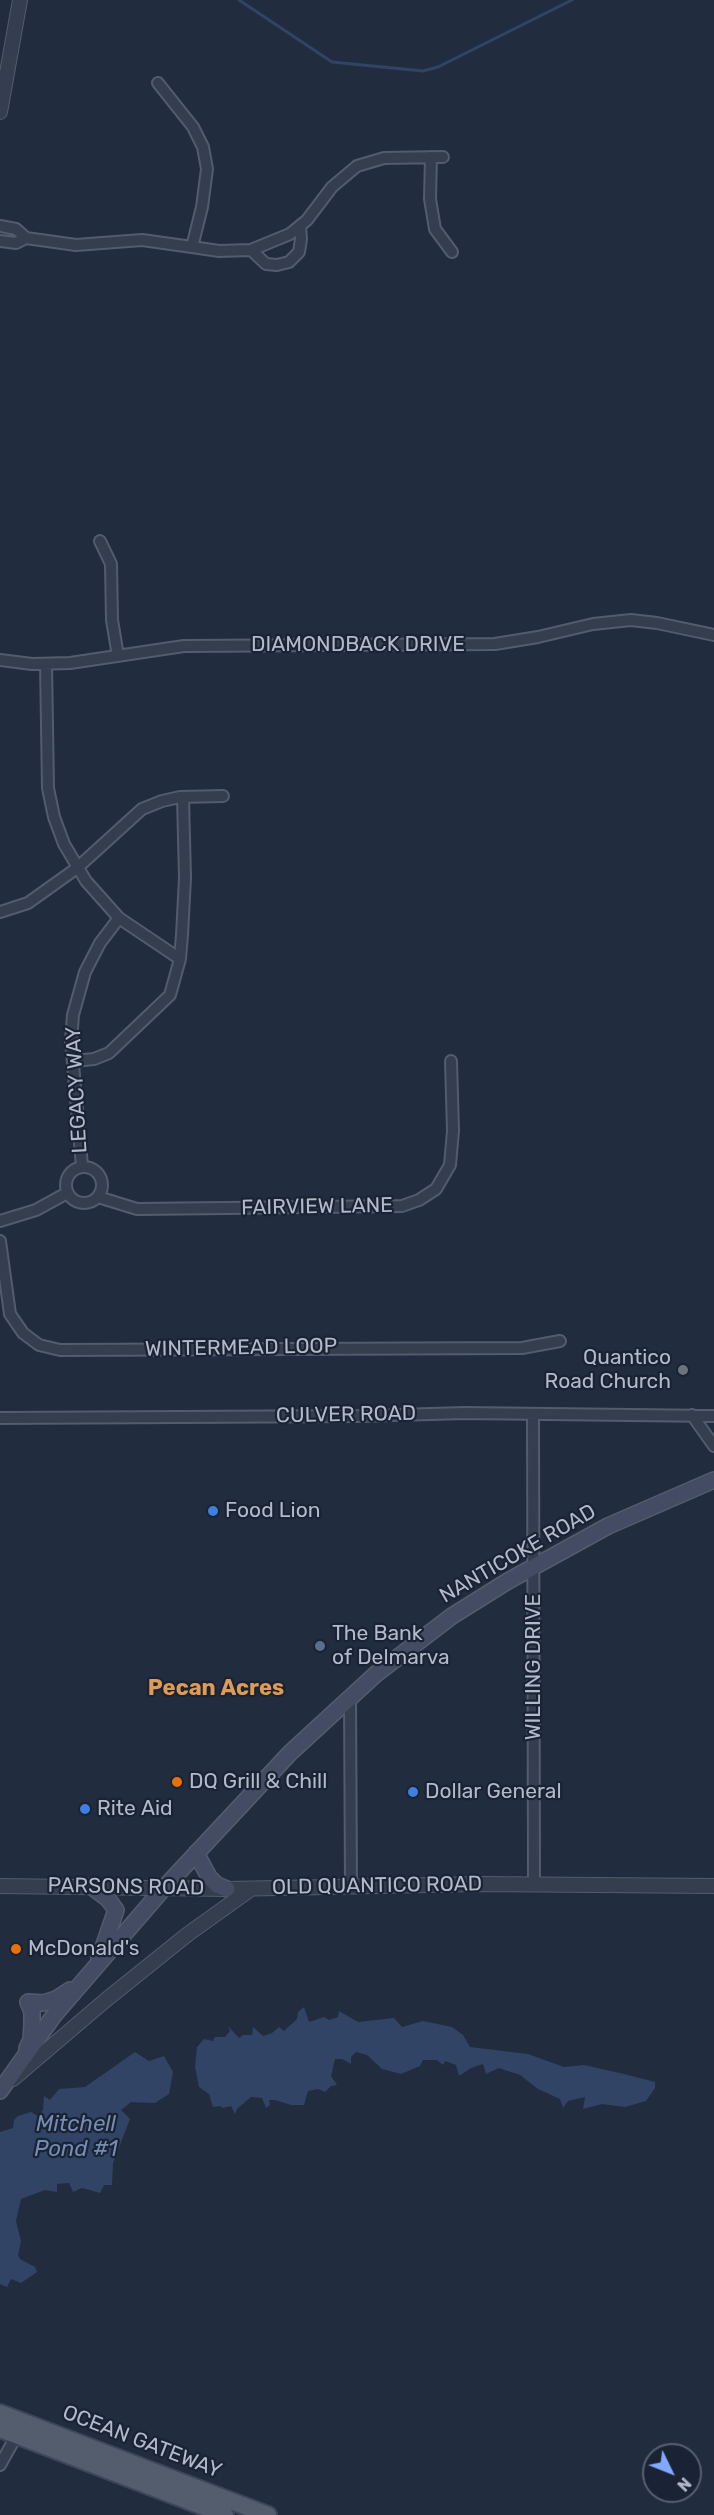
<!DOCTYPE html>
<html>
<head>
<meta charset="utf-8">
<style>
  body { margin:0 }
  #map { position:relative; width:714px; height:2515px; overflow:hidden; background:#212c3e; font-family:Rubik,sans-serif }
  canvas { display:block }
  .north { position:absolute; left:642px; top:2443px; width:60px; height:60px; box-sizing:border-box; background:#1a2333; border:2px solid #565f6f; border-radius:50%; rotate:133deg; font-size:16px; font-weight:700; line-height:24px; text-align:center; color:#b1b9ca }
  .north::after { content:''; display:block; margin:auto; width:21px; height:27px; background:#80a9ff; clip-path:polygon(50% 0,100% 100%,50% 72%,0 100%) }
</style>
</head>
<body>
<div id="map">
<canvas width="714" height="2515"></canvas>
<div class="north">N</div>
</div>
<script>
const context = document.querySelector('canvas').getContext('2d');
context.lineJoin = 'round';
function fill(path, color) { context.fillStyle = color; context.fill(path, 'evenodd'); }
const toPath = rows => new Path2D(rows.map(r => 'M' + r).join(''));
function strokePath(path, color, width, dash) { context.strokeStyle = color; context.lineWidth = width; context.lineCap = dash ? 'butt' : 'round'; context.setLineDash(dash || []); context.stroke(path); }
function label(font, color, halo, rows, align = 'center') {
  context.font = font + ' Rubik,sans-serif'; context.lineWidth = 4.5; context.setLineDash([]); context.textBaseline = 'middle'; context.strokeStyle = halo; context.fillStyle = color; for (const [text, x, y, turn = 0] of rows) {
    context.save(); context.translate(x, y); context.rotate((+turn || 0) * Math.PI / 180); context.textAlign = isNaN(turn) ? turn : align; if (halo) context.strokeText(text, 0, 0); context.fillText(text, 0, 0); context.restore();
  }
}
fill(toPath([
  [304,2007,309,2022,324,2017,329,2020,338,2017,339,2011,358,2022,394,2018,402,2027,423,2021,452,2027,463,2035,470,2047,528,2054,564,2067,584,2065,624,2074,655,2082,655,2088,646,2101,625,2107,602,2104,583,2109,585,2097,568,2101,563,2108,560,2099,538,2089,520,2075,499,2068,486,2074,483,2064,471,2068,459,2076,456,2065,445,2061,443,2065,437,2060,423,2060,420,2066,401,2074,382,2069,367,2055,356,2052,351,2057,351,2064,342,2059,335,2059,331,2076,337,2085,331,2086,325,2092,318,2089,308,2091,304,2105,291,2105,275,2100,269,2100,270,2105,266,2108,262,2098,251,2097,237,2109,235,2114,231,2106,223,2108,220,2106,213,2107,209,2094,199,2087,195,2067,197,2047,204,2039,213,2041,215,2037,225,2037,230,2031,228,2026,239,2038,243,2035,252,2035,253,2027,263,2036,272,2033,279,2027,284,2031,297,2019,298,2012],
  [135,2052,149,2061,164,2056,173,2072,169,2094,155,2103,131,2102,121,2110,130,2119,113,2163,112,2185,104,2185,100,2193,82,2188,73,2192,69,2183,57,2184,57,2192,45,2190,21,2199,16,2221,21,2241,18,2255,20,2259,35,2267,37,2272,21,2283,11,2279,7,2287,0,2284,0,2132,13,2128,14,2120,18,2116,31,2112,38,2116,43,2110,44,2096,50,2100,59,2089,85,2087]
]), '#314465');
strokePath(toPath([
  [239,0,332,62,423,71,438,67,572,0]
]), '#314465', 3);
const minor = toPath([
  [158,83,193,127,203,147,207,169,202,207,192,247,219,251,251,250,290,234,307,220,332,187,357,166,384,158,443,157],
  [431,157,430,199,435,229,452,252],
  [0,226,16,229,26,238],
  [0,241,16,243,26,238,76,245,142,240,192,247],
  [251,250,266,264,277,265,289,262,299,252,301,239,300,226],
  [100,541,111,564,112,620,118,656],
  [0,660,32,664,70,663,184,646,495,644,538,637,593,624,631,620,657,623,714,635],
  [46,664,48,788,54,817,64,844,86,881,119,918,180,959],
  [0,912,28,903,77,868,142,809,162,801,180,797,223,796],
  [73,1061,94,1059,109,1053,170,995,180,959,182,935,185,878,183,797],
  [82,1166,71,1041,73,1015,85,972,100,943,119,918],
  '66 1185a18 18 0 1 1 36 0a18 18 0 1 1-36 0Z',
  [98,1197,137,1209,402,1206,419,1200,436,1189,450,1165,453,1131,451,1061],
  [0,1221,36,1210,67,1193],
  [0,1241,10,1314,23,1333,39,1345,60,1350,522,1348,560,1341],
  [533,1414,534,1885],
  [692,1415,714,1446],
  [0,1418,361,1416,465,1413,714,1416],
  [350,1696,351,1886],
  [0,2465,19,2431]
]);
const tertiary = toPath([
  [0,112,20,0],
  [0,1886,227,1889,480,1884,714,1886],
  [13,2079,107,1999,188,1934,251,1889]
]);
const secondary = toPath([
  [196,1853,209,1877,217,1885,227,1889],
  [91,1886,108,1899,116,1910,99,1959],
  [27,2048,31,2040,32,2025,32,2012,28,2002,43,2003,56,1999,70,1990],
  [0,2091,55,2014,163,1889,290,1753,376,1674,452,1616,508,1581,608,1526,714,1480]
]);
const primary = toPath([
  [0,2413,268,2515],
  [0,2429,225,2515]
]);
strokePath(minor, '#535c6c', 14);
strokePath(tertiary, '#535c6c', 16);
strokePath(secondary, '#535c6c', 18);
strokePath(primary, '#3e4757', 20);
strokePath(minor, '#353e4e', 10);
strokePath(tertiary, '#353e4e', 14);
strokePath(secondary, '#434c62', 15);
strokePath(primary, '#535d6e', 16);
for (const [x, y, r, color] of [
  [683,1370,6,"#6b7280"],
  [213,1511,6,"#3f7fe0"],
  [320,1646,6,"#5c6f8a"],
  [177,1782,6,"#e8710a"],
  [413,1792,6,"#3f7fe0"],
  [85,1809,6,"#3f7fe0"],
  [16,1949,6,"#e8710a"]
]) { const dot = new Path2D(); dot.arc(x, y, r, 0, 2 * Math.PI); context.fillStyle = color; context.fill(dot); strokePath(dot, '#1a2333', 2); }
label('21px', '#b1b9ca', '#1a2333', [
  ["DIAMONDBACK DRIVE",358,645],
  ["LEGACY WAY",77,1090,-93],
  ["FAIRVIEW LANE",317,1207,-1],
  ["WINTERMEAD LOOP",241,1348,-1],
  ["CULVER ROAD",346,1415,-1],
  ["NANTICOKE ROAD",518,1554,-30],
  ["WILLING DRIVE",534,1667,-90],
  ["OLD QUANTICO ROAD",377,1886,-1],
  ["PARSONS ROAD",126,1887,1],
  ["OCEAN GATEWAY",142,2442,21]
]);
label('21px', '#b1b9ca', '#1a2333', [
  ["Quantico",671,1358,"right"],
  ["Road Church",671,1382,"right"],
  ["Food Lion",225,1511],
  ["The Bank",332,1634],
  ["of Delmarva",332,1658],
  ["DQ Grill & Chill",189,1782],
  ["Dollar General",425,1792],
  ["Rite Aid",97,1809],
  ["McDonald's",28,1949]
], 'left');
label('bold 22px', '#de9a57', '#1a2333', [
  ["Pecan Acres",216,1689]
]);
label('italic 22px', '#758db4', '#1a2333', [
  ["Mitchell",76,2125],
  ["Pond #1",76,2150]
]);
</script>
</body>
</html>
